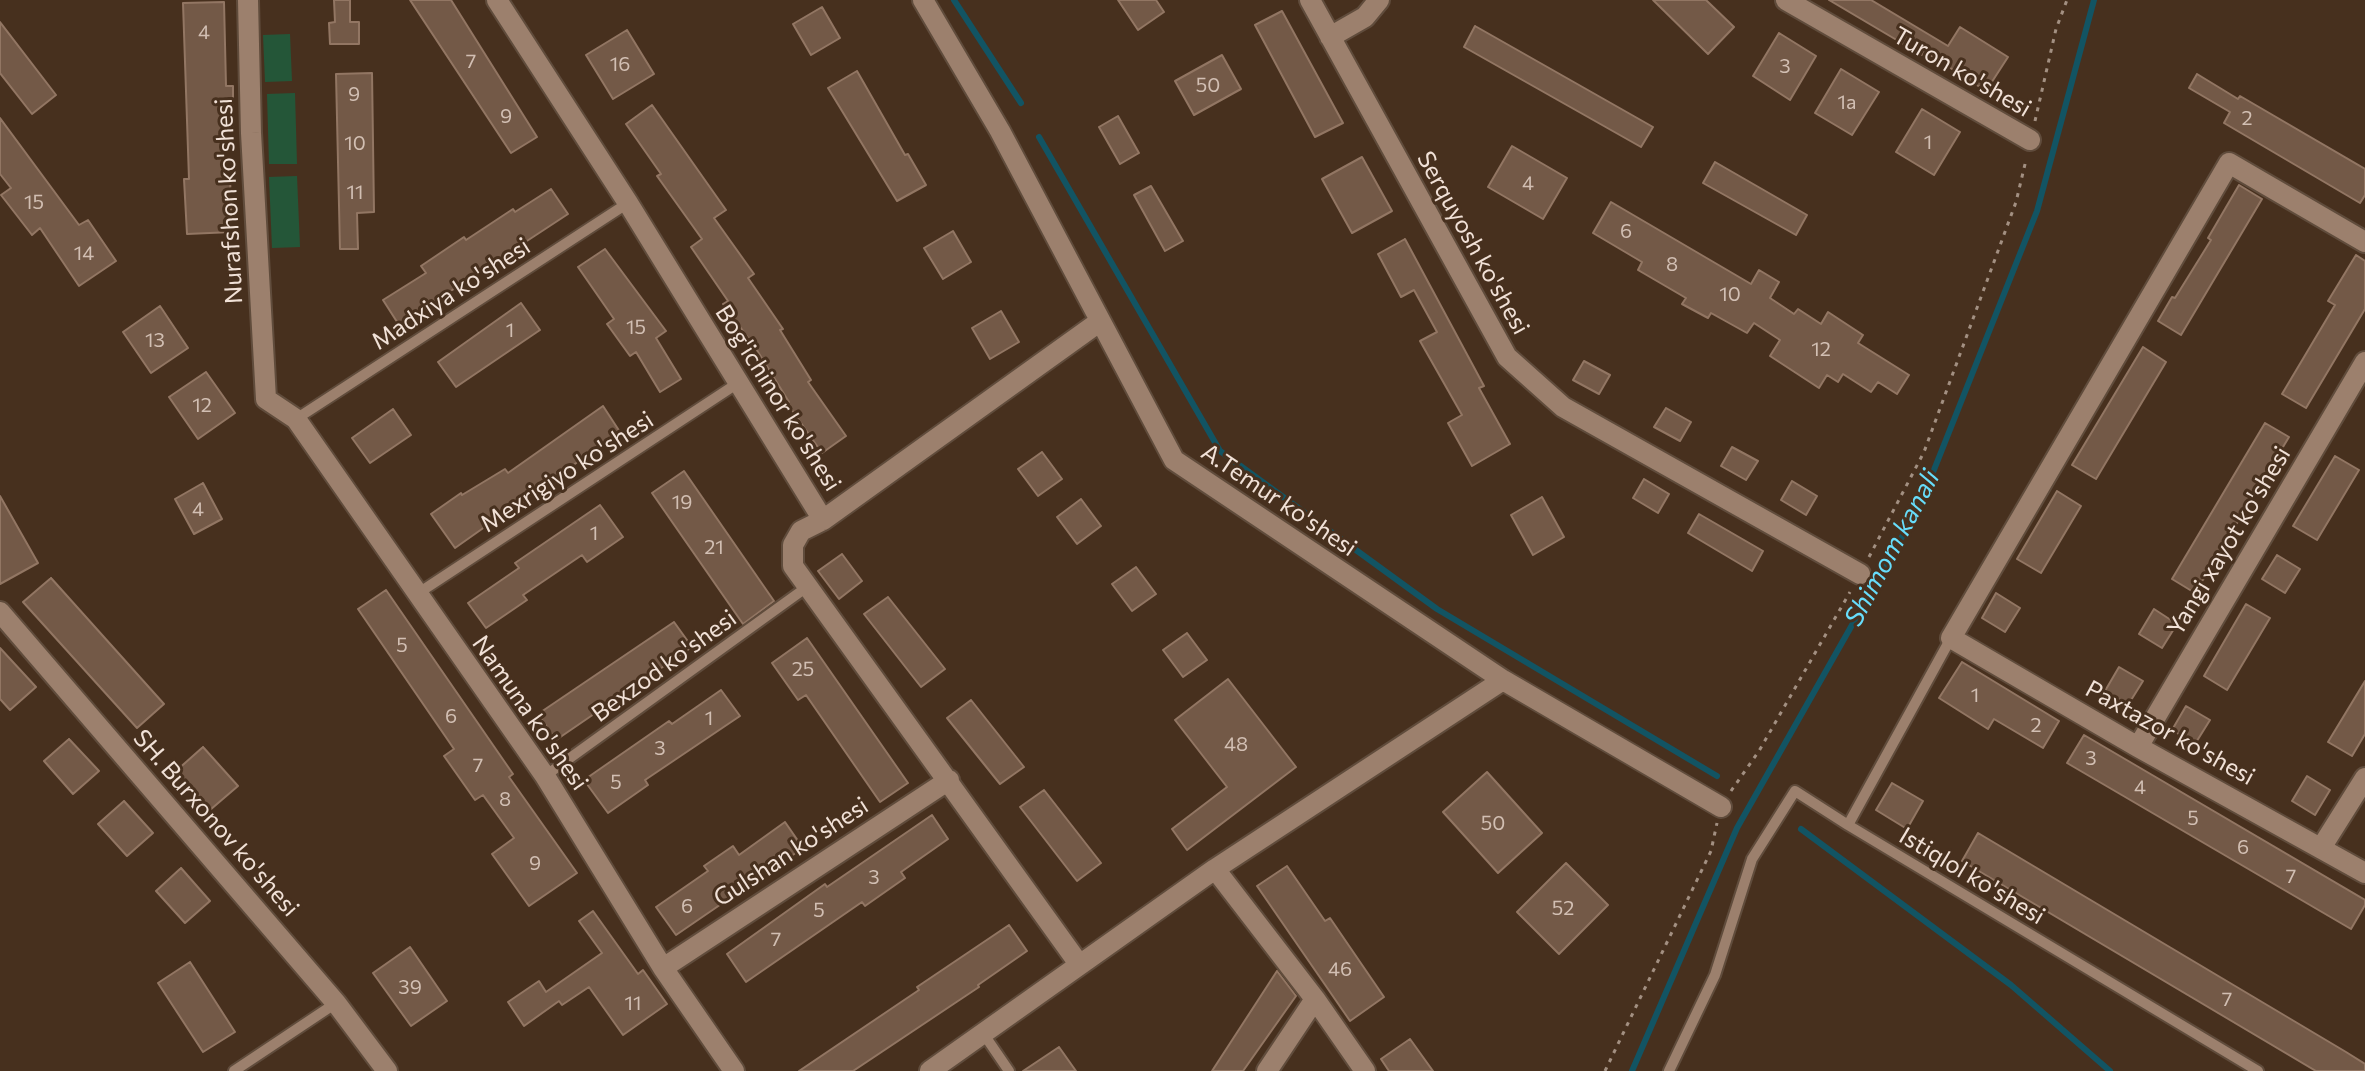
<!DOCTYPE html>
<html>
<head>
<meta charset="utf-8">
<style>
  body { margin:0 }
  canvas { display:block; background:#47301e }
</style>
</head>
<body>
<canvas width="2365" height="1071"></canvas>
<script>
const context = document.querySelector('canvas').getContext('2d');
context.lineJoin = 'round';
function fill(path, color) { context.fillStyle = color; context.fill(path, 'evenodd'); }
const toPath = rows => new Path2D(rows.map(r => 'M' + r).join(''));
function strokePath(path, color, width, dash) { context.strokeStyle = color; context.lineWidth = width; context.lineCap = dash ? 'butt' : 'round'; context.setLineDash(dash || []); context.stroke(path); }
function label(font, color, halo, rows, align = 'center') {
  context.font = font + ' Commissioner,sans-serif'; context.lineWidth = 6; context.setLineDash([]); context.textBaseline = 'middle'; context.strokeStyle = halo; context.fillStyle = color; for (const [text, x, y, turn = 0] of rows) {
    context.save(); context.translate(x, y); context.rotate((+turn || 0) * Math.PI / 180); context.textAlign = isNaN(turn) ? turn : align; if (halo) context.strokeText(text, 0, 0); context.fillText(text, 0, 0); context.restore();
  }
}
fill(toPath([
  [290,34,292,81,265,82,263,35],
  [295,93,297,164,269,164,267,94],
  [297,176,300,247,272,248,269,177]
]), '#245638');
strokePath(toPath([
  [954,0,1021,103],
  [1039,137,1220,451,1437,609,1717,776],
  [1801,829,2011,985,2110,1071],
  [1632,1071,1737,828,1920,505,2037,211,2094,0]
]), '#125463', 6);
const building = toPath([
  [334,0,350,0,350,22,359,22,359,44,330,44,329,23,335,22,334,0],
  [410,0,451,0,537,137,511,153,410,0],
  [1118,0,1156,0,1164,12,1138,30,1118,0],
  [1653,0,1706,0,1734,27,1708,54,1653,0],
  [1829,0,1871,0,1948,46,1960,27,2008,57,1986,91,1924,51,1922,55,1829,0],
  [224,2,226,86,233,86,233,129,224,129,226,178,230,178,232,232,187,234,184,179,189,179,183,3,224,2],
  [822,7,840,38,811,55,793,24,822,7],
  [1282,11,1343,123,1315,137,1255,25,1282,11],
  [0,22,56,95,32,114,0,73,0,22],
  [1475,26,1653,127,1641,147,1464,47,1475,26],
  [627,30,654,74,613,99,586,55,627,30],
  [1779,33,1816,56,1790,100,1753,76,1779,33],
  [1222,55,1241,89,1194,115,1175,81,1222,55],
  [1841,69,1879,92,1852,135,1815,113,1841,69],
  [857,71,905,155,908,154,926,185,897,201,828,88,857,71],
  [372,73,374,212,357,213,358,249,340,249,336,74,372,73],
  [2197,74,2238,99,2240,96,2365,169,2365,195,2360,203,2224,123,2230,112,2189,88,2197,74],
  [652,105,726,210,714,218,754,274,748,278,783,329,780,330,811,380,808,382,846,436,822,453,787,403,789,402,755,347,723,304,728,301,691,247,702,239,657,176,661,174,626,124,652,105],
  [1922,109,1960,132,1934,175,1896,152,1922,109],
  [1118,116,1139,153,1120,164,1099,127,1118,116],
  [0,118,79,225,88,220,116,261,79,286,40,228,32,235,1,195,11,188,0,174,0,118],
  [1512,146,1567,178,1543,219,1488,187,1512,146],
  [1362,157,1392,211,1352,233,1322,179,1362,157],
  [1715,162,1807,215,1796,235,1703,183,1715,162],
  [2239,185,2262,199,2181,335,2158,321,2172,297,2175,298,2211,240,2208,238,2239,185],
  [1151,186,1183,241,1165,251,1134,195,1151,186],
  [551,189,568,214,399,325,383,300,426,273,421,266,464,237,466,240,513,209,515,212,551,189],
  [1611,202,1751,284,1759,270,1779,282,1770,298,1794,314,1798,309,1821,324,1828,312,1863,335,1858,343,1909,375,1897,394,1878,382,1871,392,1843,374,1838,382,1827,375,1819,388,1770,356,1780,340,1754,323,1747,333,1711,313,1708,318,1682,304,1686,298,1638,270,1642,262,1593,233,1611,202],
  [953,231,971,262,943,279,924,248,953,231],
  [1405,239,1484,386,1479,388,1510,444,1472,466,1448,423,1462,415,1420,341,1437,332,1414,290,1401,297,1378,254,1405,239],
  [605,249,666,331,656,338,681,379,660,392,636,352,630,356,607,324,614,319,578,267,605,249],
  [2356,255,2365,261,2365,309,2306,408,2282,394,2335,305,2328,301,2356,255],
  [521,303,540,330,456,387,438,362,521,303],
  [160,306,188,348,151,373,123,332,160,306],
  [1001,311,1019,342,990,359,972,328,1001,311],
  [2143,347,2166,362,2096,479,2072,465,2143,347],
  [1584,361,1610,375,1599,394,1573,380,1584,361],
  [206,372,235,413,198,439,169,397,206,372],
  [603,406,620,432,524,500,527,503,489,524,455,548,431,514,461,493,462,495,505,469,508,473,603,406],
  [1666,408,1691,422,1680,441,1654,427,1666,408],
  [393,409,411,435,370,463,352,438,393,409],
  [2265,423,2289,437,2195,593,2172,579,2265,423],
  [1732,447,1758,461,1746,480,1721,466,1732,447],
  [1042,452,1062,479,1038,496,1018,469,1042,452],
  [2335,456,2359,470,2317,540,2293,526,2335,456],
  [684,471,774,601,743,624,652,493,684,471],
  [1644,479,1669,494,1658,513,1633,498,1644,479],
  [1792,481,1817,496,1806,515,1781,500,1792,481],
  [203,483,222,519,194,534,175,499,203,483],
  [2057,491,2081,506,2041,573,2017,559,2057,491],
  [0,496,38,563,0,584,0,496],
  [1542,497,1564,537,1533,555,1511,515,1542,497],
  [1081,499,1101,526,1077,544,1057,517,1081,499],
  [600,505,623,537,587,562,582,555,523,595,527,600,486,628,468,603,519,568,515,563,600,505],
  [1699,514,1763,551,1752,571,1688,533,1699,514],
  [842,554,862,581,839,599,818,571,842,554],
  [2277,555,2300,569,2285,593,2262,579,2277,555],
  [1136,567,1156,594,1132,611,1112,584,1136,567],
  [51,578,164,704,137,728,23,602,51,578],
  [386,590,513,774,509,777,577,873,529,906,492,854,514,838,483,795,475,800,444,756,454,749,358,609,386,590],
  [1996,593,2020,608,2005,632,1982,618,1996,593],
  [888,597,945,669,921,687,864,614,888,597],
  [2246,604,2270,618,2227,690,2204,676,2246,604],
  [2154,609,2177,624,2162,648,2139,634,2154,609],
  [674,622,692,647,556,740,538,714,674,622],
  [1187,633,1207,660,1183,677,1163,650,1187,633],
  [807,638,908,783,880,802,806,695,798,700,772,663,807,638],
  [0,648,36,687,10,710,0,699,0,648],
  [1962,662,2059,721,2043,748,1994,719,1988,729,1939,698,1962,662],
  [2119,667,2143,681,2128,705,2105,691,2119,667],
  [1228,679,1296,767,1187,850,1172,829,1227,787,1175,720,1228,679],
  [2365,681,2365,734,2352,756,2328,742,2365,681],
  [721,690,740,716,645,780,648,785,608,813,584,780,669,721,672,724,721,690],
  [971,700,1024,767,1000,784,947,718,971,700],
  [2186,706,2210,720,2195,744,2172,730,2186,706],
  [2084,735,2365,900,2365,905,2351,929,2067,763,2084,735],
  [69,739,99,771,73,794,44,761,69,739],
  [203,747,238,786,210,810,176,771,203,747],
  [1487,772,1542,833,1498,873,1443,812,1487,772],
  [2307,776,2330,790,2315,815,2292,801,2307,776],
  [1892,783,1923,801,1907,829,1876,810,1892,783],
  [1044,790,1101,863,1077,881,1020,807,1044,790],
  [124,801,153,833,127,856,98,824,124,801],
  [932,815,948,839,901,872,905,878,865,906,862,902,746,982,727,954,825,884,827,887,932,815],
  [785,822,803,848,676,935,656,907,708,871,704,866,733,846,739,855,785,822],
  [1978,833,2346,1052,2365,1064,2365,1071,2316,1071,1962,861,1978,833],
  [1566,863,1608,905,1559,954,1517,912,1566,863],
  [1287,866,1325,921,1330,918,1384,997,1350,1021,1257,886,1287,866],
  [181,868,210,901,185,923,156,891,181,868],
  [593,911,638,974,643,970,667,1004,623,1035,589,987,562,1005,559,1001,524,1026,508,1002,539,981,546,992,602,953,579,921,593,911],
  [1009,925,1027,951,978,985,979,987,853,1071,799,1071,919,990,917,987,1009,925],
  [410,947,447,1001,411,1026,373,973,410,947],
  [190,962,235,1032,203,1052,158,983,190,962],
  [1277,971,1296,996,1243,1071,1212,1071,1277,971],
  [1410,1039,1433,1071,1389,1071,1381,1059,1410,1039],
  [1059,1047,1076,1071,1023,1071,1059,1047]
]);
fill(building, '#735947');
strokePath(building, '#927663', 2);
const lane = toPath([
  [296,419,628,203],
  [417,594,738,383],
  [1951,638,1848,825,2258,1071],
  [545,776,807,587],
  [983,1033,1009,1071],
  [234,1071,336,1003],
  [1669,1071,1715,975,1752,859,1795,791,1848,825]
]);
const street = toPath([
  [248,0,251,133,266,399,296,419,545,776,663,968,734,1071],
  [497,0,628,203,823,520,801,531,793,545,793,566,1079,964],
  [923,0,1000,131,1174,460,1503,680,1721,807],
  [1310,0,1507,357,1563,407,1860,574],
  [1786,0,2030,140],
  [1330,37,1365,17,1379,0],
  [2365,242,2229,163,1951,638,2138,747,2365,873],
  [823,520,1099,322],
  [0,612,336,1003,387,1071],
  [2138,747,2365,362],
  [2321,848,2365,778],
  [1215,869,1315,999,1365,1071],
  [663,968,949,780],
  [930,1071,1215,869,1503,680],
  [1267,1071,1315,999]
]);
strokePath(lane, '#604c3c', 14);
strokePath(street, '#604c3c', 24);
strokePath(toPath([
  [2035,121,2056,29,2067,0],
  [1869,557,1924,452,2016,202,2026,160],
  [1731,791,1759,751,1850,592],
  [1605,1071,1711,851,1717,823]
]), '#a39082', 3, [4, 6]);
strokePath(lane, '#9c806d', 10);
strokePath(street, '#9c806d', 20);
label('20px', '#d2bfb3', null, [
  ["4",204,32],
  ["7",471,61],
  ["16",620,64],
  ["3",1785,66],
  ["50",1208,85],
  ["9",354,94],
  ["1a",1847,102],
  ["9",506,116],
  ["2",2247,118],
  ["1",1928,142],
  ["10",355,143],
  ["4",1528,183],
  ["11",355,192],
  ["15",34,202],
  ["6",1626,231],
  ["14",84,253],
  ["8",1672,264],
  ["10",1730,294],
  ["15",636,327],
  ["1",510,330],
  ["13",155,340],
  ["12",1821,349],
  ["12",202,405],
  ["19",682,502],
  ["4",198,509],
  ["1",594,533],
  ["21",714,547],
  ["5",402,645],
  ["25",803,669],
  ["1",1975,695],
  ["6",451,716],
  ["1",709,718],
  ["2",2036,725],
  ["48",1236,744],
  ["3",660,748],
  ["3",2091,758],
  ["7",478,765],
  ["5",616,782],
  ["4",2140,787],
  ["8",505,799],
  ["5",2193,818],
  ["50",1493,823],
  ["6",2243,847],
  ["9",535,863],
  ["7",2291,876],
  ["3",874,877],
  ["6",687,906],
  ["52",1563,908],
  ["5",819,910],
  ["7",776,939],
  ["46",1340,969],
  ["39",410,987],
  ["7",2227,999],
  ["11",633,1003]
]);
label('24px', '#f1e1d7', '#47301e', [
  ["Turon ko'shesi",1962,72,30],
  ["Nurafshon ko'shesi",229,201,-93],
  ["Serquyosh ko'shesi",1473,243,61],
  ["Madxiya ko'shesi",451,294,-33],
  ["Bog'ichinor ko'shesi",778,398,58],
  ["Mexrigiyo ko'shesi",567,472,-33],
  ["A.Temur ko'shesi",1279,500,34],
  ["Yangi xayot ko'shesi",2229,541,-59],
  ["Bexzod ko'shesi",664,666,-36],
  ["Namuna ko'shesi",530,713,55],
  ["Paxtazor ko'shesi",2170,733,29],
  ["SH. Burxonov ko'shesi",216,823,49],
  ["Gulshan ko'shesi",791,852,-33],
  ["Istiqlol ko'shesi",1972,876,31]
]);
label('italic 26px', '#67ddfb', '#47301e', [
  ["Shimom kanali",1892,548,-62]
]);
</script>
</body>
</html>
